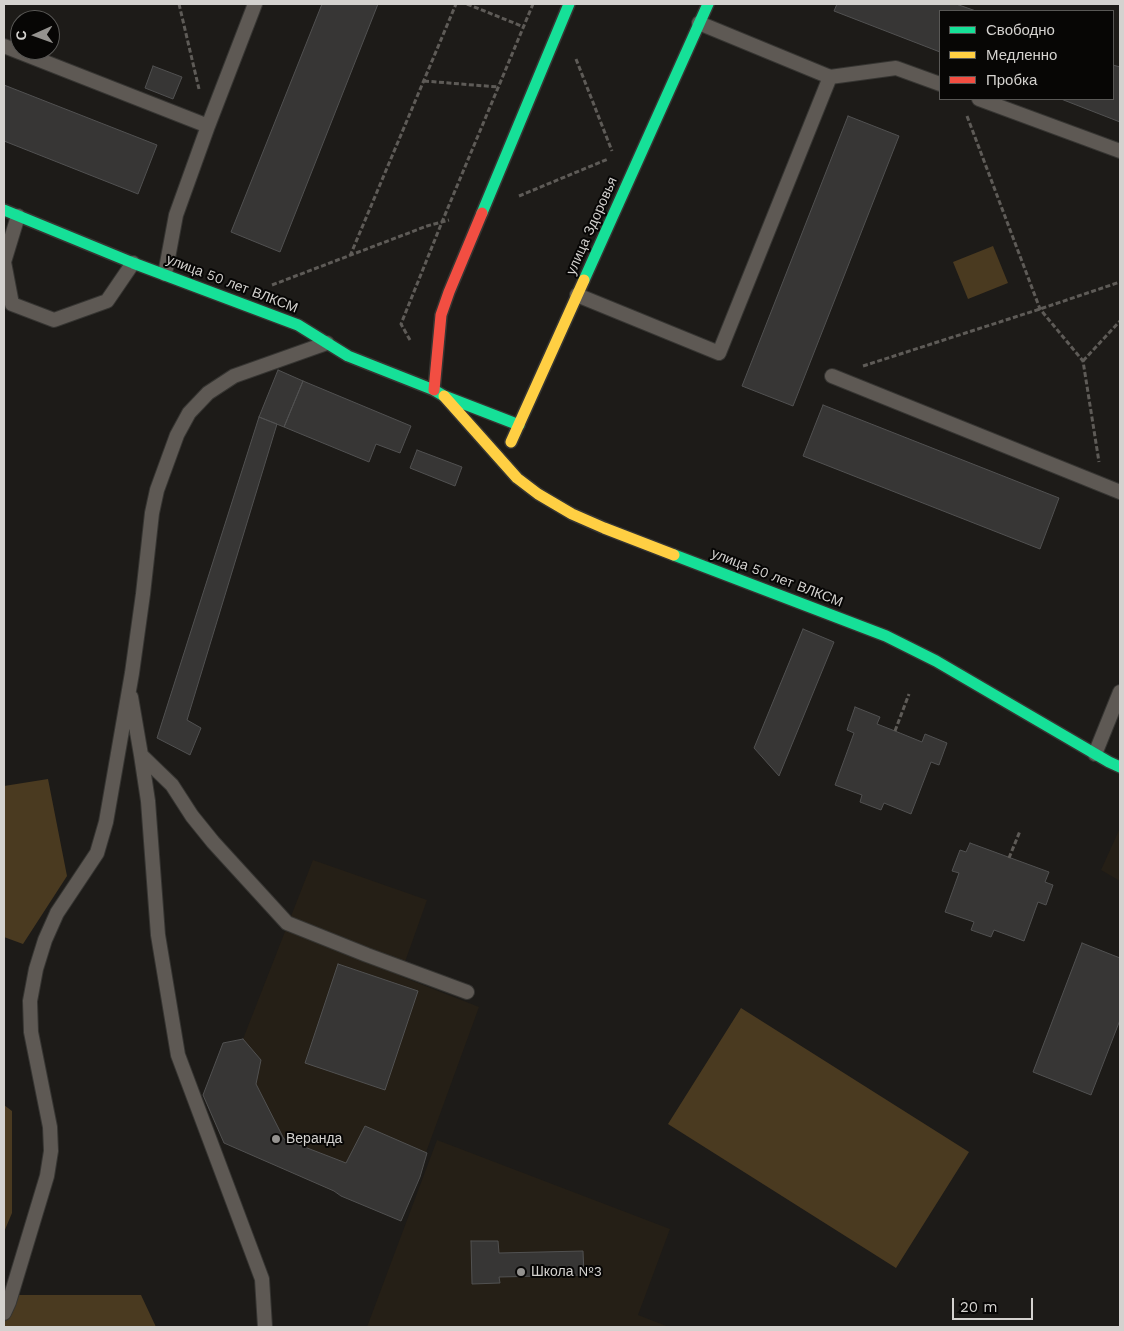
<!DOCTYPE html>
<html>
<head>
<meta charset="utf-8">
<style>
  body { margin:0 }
  #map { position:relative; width:1124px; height:1331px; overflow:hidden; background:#1d1b18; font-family:"Work Sans",sans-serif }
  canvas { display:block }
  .frame { position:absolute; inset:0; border:5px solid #d4d2cf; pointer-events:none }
  .legend { position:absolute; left:939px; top:10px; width:175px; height:90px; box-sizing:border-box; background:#070605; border:1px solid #595856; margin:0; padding:6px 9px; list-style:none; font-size:15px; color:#d4d2cf }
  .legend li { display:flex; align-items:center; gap:10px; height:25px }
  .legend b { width:25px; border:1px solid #595856 }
  .north { position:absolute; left:10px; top:10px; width:50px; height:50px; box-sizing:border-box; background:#070605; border:1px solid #595856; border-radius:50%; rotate:268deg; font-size:14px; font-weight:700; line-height:20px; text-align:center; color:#d4d2cf }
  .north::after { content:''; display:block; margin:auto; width:18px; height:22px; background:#94928f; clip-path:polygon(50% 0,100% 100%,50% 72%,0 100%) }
  .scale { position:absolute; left:952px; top:1298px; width:81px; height:22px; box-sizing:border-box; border:2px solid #d4d2cf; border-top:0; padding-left:6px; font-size:15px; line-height:18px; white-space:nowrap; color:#d4d2cf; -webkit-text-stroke:4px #070605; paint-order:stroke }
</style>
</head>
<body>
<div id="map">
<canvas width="1124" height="1331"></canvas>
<div class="frame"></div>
<ul class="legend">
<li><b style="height:6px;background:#16e098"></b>Свободно</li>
<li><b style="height:6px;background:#ffcf43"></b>Медленно</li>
<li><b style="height:6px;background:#f24e42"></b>Пробка</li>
</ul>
<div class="north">С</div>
<div class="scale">20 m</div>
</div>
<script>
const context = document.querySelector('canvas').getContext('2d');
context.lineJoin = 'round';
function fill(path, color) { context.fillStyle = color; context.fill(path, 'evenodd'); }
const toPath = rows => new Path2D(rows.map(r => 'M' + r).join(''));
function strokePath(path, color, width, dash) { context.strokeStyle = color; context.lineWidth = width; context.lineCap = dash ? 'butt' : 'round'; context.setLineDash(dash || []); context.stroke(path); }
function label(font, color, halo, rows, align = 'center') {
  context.font = font + ' "Work Sans",sans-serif'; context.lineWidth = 4; context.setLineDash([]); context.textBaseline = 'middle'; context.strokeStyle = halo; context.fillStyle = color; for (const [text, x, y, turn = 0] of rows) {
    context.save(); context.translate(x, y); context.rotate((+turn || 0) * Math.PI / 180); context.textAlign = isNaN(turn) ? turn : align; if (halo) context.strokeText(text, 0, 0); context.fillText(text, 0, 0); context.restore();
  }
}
fill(toPath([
  [1120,828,1120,881,1101,870],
  [313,860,427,900,400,976,479,1007,401,1221,224,1143,203,1095,223,1043,243,1039],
  [437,1140,670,1229,638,1315,669,1327,367,1327]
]), '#251f16');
fill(toPath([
  [993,246,1008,283,968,299,953,262],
  [48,779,67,876,23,944,4,937,4,786],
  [741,1008,969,1152,896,1268,668,1124],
  [4,1105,12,1111,12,1213,4,1232],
  [4,1295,141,1295,156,1327,4,1327]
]), '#4a3a20');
const building = toPath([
  [322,4,378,4,280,252,231,232,322,4],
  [837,4,956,4,976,11,940,11,940,52,834,11,837,4],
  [1113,65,1120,67,1120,122,1061,99,1113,99,1113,65],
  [153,66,182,77,173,99,145,88,153,66],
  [4,85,157,145,138,194,4,141,4,85],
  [848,116,899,136,793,406,742,386,848,116],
  [278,370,303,381,284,427,259,417,278,370],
  [303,381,411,426,400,453,376,444,369,462,284,427,303,381],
  [823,405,1059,498,1040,549,803,456,823,405],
  [259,417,277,424,187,720,201,728,190,755,157,738,259,417],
  [417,450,462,467,455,486,410,468,417,450],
  [803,629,834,642,779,776,754,748,803,629],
  [855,707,880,717,877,724,895,731,922,742,925,734,947,743,939,765,931,762,911,814,884,803,881,810,860,802,862,795,835,785,854,733,847,730,855,707],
  [970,843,1049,872,1045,882,1053,885,1046,905,1038,902,1024,941,994,930,991,937,971,930,974,922,945,912,959,873,952,871,960,850,966,852,970,843],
  [1082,943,1120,958,1120,1020,1091,1095,1033,1072,1082,943],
  [338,964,418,991,385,1090,305,1063,338,964],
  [243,1039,261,1060,256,1084,284,1139,346,1163,365,1126,427,1153,420,1177,401,1221,341,1196,334,1191,224,1143,203,1095,223,1043,243,1039],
  [471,1241,498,1241,499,1253,583,1251,584,1275,499,1277,500,1283,472,1284,471,1241]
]);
fill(building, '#373635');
strokePath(building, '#515151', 1);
const lane = toPath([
  [699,23,830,77,896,68,940,84],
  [4,46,208,126],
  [979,99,1120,151],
  [4,262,12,304,54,320,107,301,133,263],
  [4,262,18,216],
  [165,274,176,215,208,126,255,4],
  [577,295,719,353,830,77],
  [832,376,1120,492],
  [131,697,141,755,172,785,192,816,213,842,287,923,367,955,467,992],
  [1095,754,1120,692],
  [141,755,148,801,158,935,178,1055,262,1279,265,1327],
  [4,1313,9,1302,47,1176,51,1151,50,1127,31,1032,30,1001,36,969,45,940,57,913,97,853,106,822,132,673,143,594,152,513,157,490,177,435,189,413,208,393,234,376,327,343]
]);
const fast = toPath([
  [4,210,133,263,298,325,348,356,434,390,444,396,519,425],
  [482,213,569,4],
  [584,280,708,4],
  [674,555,886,636,936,661,1109,762,1120,767]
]);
const slow = toPath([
  [444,396,517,478,538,494,572,514,604,528,674,555],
  [511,442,584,280]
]);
const jam = toPath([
  [434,390,441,315,449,292,482,213]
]);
strokePath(lane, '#363532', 16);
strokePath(fast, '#363532', 14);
strokePath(slow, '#363532', 14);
strokePath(jam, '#363532', 14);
strokePath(toPath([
  [179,4,199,89],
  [467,4,524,27],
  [576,59,612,151],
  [424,81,498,87],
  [967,116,1040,309,1083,361,1099,462],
  [519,196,608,159],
  [350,256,456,4],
  [272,285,427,226,449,220],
  [410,340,401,324,442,222,533,4],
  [1083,361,1120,321],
  [863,366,1040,309,1120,282],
  [895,731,909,694],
  [1009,858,1020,831]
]), '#5e5b57', 3, [5, 2.5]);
strokePath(lane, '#5e5954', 14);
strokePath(fast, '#16e098', 11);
strokePath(slow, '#ffcf43', 11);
strokePath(jam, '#f24e42', 11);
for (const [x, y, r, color] of [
  [276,1139,5,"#94928f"],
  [521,1272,5,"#94928f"]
]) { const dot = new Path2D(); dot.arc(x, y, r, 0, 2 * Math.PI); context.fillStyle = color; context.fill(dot); strokePath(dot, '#070605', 2); }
label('14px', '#d4d2cf', '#070605', [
  ["улица Здоровья",592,226,-66],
  ["улица 50 лет ВЛКСМ",232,284,21],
  ["улица 50 лет ВЛКСМ",777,578,21]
]);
label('14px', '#d4d2cf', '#070605', [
  ["Веранда",286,1139],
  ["Школа №3",531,1272]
], 'left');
</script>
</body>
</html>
